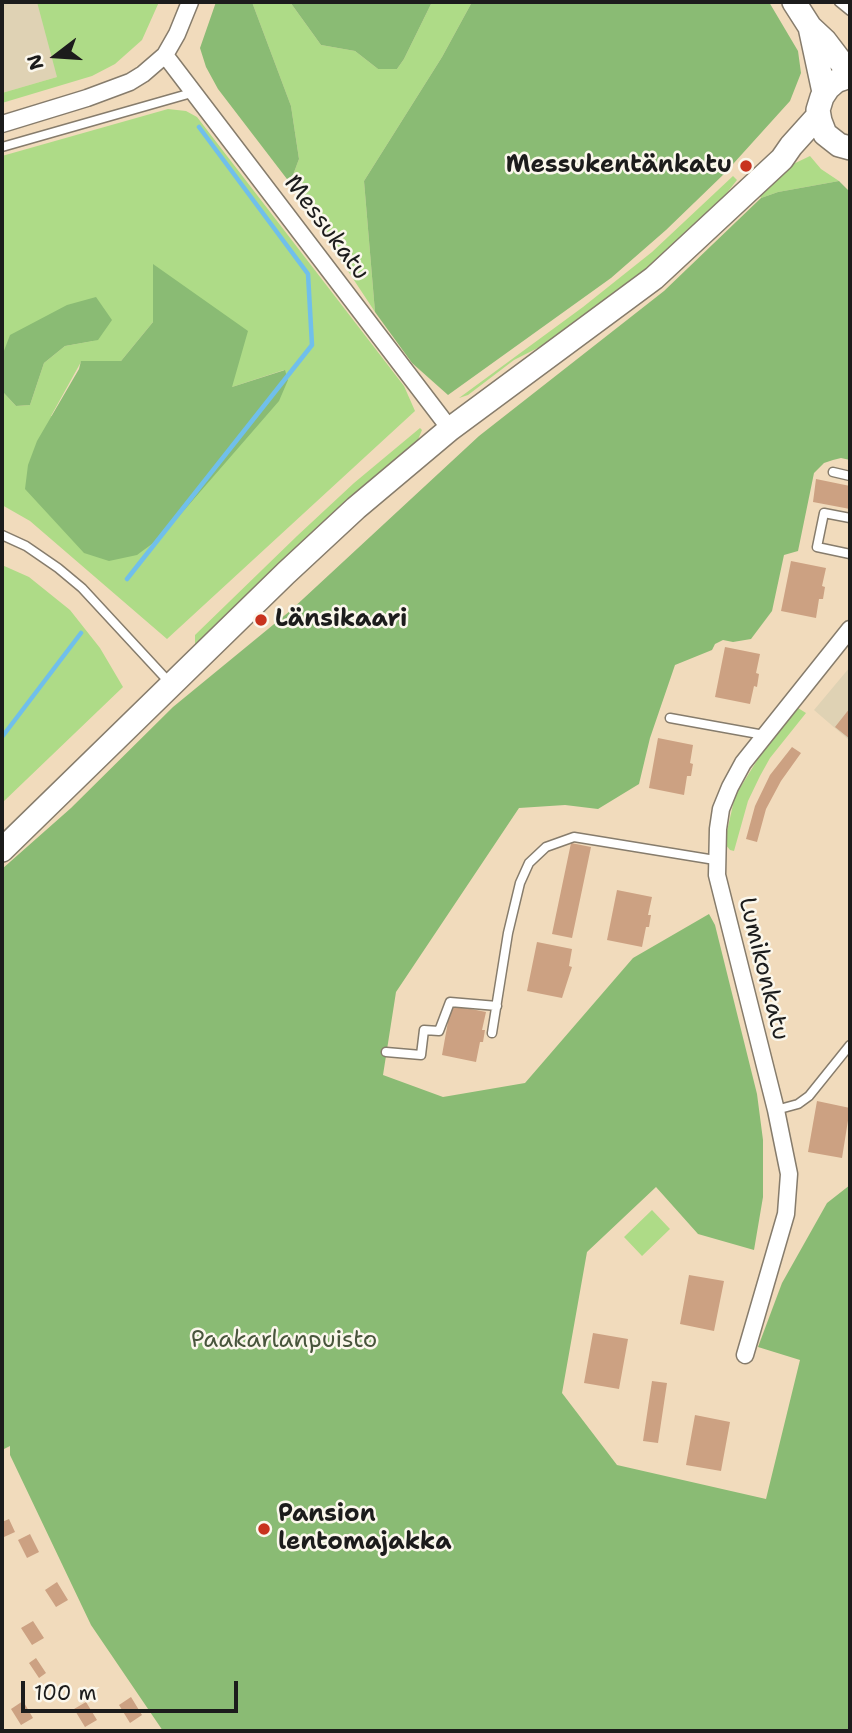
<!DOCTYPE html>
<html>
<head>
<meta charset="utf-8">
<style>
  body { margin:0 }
  #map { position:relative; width:852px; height:1733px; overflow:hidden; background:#f1dbbc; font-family:"Shantell Sans",sans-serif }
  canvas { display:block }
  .frame { position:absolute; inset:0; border:4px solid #1c1c1c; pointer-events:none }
  .north { position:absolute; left:21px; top:21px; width:70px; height:70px; -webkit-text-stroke:5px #fbf7ec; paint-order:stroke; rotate:253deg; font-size:19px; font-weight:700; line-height:28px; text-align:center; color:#1c1c1c }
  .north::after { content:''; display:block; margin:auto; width:24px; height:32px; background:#1c1c1c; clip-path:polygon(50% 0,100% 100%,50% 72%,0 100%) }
  .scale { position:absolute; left:21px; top:1681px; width:217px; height:32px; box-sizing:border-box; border:4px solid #1c1c1c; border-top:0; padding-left:9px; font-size:21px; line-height:24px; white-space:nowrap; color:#1c1c1c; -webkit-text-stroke:5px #fbf7ec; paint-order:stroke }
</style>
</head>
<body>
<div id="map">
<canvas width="852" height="1733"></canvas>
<div class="frame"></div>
<div class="north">N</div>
<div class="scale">100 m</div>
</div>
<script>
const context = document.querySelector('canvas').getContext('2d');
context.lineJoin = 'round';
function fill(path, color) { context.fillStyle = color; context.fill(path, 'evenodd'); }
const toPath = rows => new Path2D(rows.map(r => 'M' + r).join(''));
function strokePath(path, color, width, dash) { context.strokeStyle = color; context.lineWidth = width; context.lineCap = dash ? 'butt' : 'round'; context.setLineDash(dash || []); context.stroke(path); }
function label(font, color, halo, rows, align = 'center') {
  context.font = font + ' "Shantell Sans",sans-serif'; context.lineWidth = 5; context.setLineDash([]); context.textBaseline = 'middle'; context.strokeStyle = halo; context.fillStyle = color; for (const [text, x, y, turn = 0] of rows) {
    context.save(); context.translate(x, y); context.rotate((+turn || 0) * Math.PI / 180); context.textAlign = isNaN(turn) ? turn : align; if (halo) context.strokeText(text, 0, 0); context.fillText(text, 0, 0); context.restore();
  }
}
fill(toPath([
  [2,2,135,2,57,77,2,93],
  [850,667,850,741,814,710]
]), '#dfd2b4');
fill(toPath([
  [37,2,159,2,142,40,115,64,92,76,2,103,2,93,57,77],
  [252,2,290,2,321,45,355,51,378,69,397,69,404,59,432,2,472,2,442,57,364,181,375,312,290,183,299,159,291,106],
  [168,109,186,111,197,117,404,386,415,411,167,639,30,521,2,505,2,391,16,406,30,405,44,363,65,346,98,340,2,356,2,156],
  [154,265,232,387,284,370,288,380,51,416,81,362,121,361,153,322],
  [810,156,821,169,839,181,778,192,761,198,758,193,787,167],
  [733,176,737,180,722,199,658,263,569,332,514,360,468,395,459,398,583,307,652,252],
  [420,428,422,430,417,442,195,645,195,635,297,536,354,483],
  [2,565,29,577,70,610,100,648,123,687,2,803],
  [798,708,806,713,770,758,760,776,748,801,734,851,730,850,725,844,725,840,735,796,761,754],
  [652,1210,670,1229,642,1256,624,1237]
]), '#aedb87');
fill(toPath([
  [216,2,252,2,291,106,299,159,290,183,218,89,206,67,200,48],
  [290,2,432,2,404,59,397,69,378,69,355,51,321,45],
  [472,2,769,2,798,51,801,73,790,101,724,174,666,230,611,278,448,395,412,363,375,312,364,181,442,57],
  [839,181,848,190,850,198,850,460,841,458,833,460,824,463,814,473,798,551,784,555,772,611,751,639,733,642,723,640,715,644,712,650,675,665,650,738,639,784,598,809,565,805,519,808,396,992,383,1075,443,1097,525,1083,633,958,709,914,715,925,757,1094,763,1140,763,1197,754,1250,698,1234,656,1187,587,1252,562,1393,617,1465,766,1499,800,1360,758,1347,782,1283,827,1203,850,1185,850,1731,163,1731,91,1625,10,1455,10,1446,2,1450,2,869,71,808,173,707,290,611,479,436,664,291,761,198,778,192],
  [153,264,248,331,232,387,285,370,288,380,279,401,160,538,137,555,109,561,84,553,25,489,28,465,37,441,79,369,81,361,121,361,153,322],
  [96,297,112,320,98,340,65,346,44,363,30,405,16,406,2,391,2,356,10,335,67,305]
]), '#8abb74');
strokePath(toPath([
  [127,579,312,345,308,274,199,127],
  [2,737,81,633]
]), '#70bfeb', 4.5);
fill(toPath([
  [816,479,850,486,850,509,813,502],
  [791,561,826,568,822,586,825,587,823,599,819,599,816,618,781,611],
  [725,647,760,654,756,673,759,674,757,687,754,686,750,704,715,697],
  [850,708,850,739,835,727],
  [658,738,693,745,690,763,693,764,691,776,687,776,684,795,649,788],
  [792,747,801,753,781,781,766,809,757,842,746,839,755,806,770,775],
  [571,843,591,847,572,938,552,934],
  [617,890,652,897,648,915,651,915,649,927,646,927,642,947,607,940],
  [537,942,572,949,569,966,572,967,562,998,527,991],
  [451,1005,486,1012,482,1030,485,1030,483,1042,480,1042,476,1062,442,1055],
  [817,1101,850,1108,842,1158,808,1152],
  [689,1275,724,1281,714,1331,680,1324],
  [593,1333,628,1339,619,1389,584,1383],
  [652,1381,667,1383,658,1443,643,1441],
  [695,1415,730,1422,721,1471,686,1465],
  [9,1519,15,1532,4,1537,2,1522],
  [30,1534,39,1552,27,1558,18,1540],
  [57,1582,68,1600,56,1607,45,1590],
  [33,1621,44,1638,32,1645,21,1628],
  [36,1658,46,1673,39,1678,29,1663],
  [131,1697,142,1715,130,1723,119,1705],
  [23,1701,33,1718,21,1725,11,1709],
  [86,1702,97,1720,85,1727,74,1709]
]), '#cca182');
const lane = toPath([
  [839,2,850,11],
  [2,147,195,92],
  [833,472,850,476],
  [850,518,824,513,817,547,850,554],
  [2,535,26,546,58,568,82,588,169,682],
  [670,718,764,735],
  [492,1033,508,933,520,883,529,863,546,847,574,837,715,860],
  [386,1052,421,1055,424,1030,439,1031,450,1002,497,1006],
  [776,1110,798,1104,809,1096,850,1045]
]);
const street = toPath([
  [165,55,450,429],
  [2,124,87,98,130,82,143,74,165,55,177,34,190,2],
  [745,1355,786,1214,789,1174,776,1110,717,875,718,829,721,809,730,787,743,763,850,629]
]);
const secondary = toPath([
  [794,2,810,27,825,41,850,74],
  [810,27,824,92],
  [850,76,836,81,828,88,822,97,818,110,820,121,825,134,839,145,850,148],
  [2,850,286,573,356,508,450,429,654,278,782,159,791,146,818,116]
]);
strokePath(lane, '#867c6c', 11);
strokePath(street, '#867c6c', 19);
strokePath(secondary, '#867c6c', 26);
strokePath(lane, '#fff', 8);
strokePath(street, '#fff', 16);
strokePath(secondary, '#fff', 23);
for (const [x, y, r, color] of [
  [746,166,7,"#c8321e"],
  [261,620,7,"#c8321e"],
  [264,1529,7,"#c8321e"]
]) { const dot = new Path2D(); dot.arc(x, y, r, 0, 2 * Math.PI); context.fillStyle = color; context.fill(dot); strokePath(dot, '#fbf7ec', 2.5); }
label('bold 24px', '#1c1c1c', '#fbf7ec', [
  ["Messukentänkatu",732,166,"right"],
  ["Länsikaari",275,620],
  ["Pansion",278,1515],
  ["lentomajakka",278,1543]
], 'left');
label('24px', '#1c1c1c', '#fbf7ec', [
  ["Messukatu",326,228,53],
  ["Lumikonkatu",763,969,76]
]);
label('24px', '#48553c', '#fbf7ec', [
  ["Paakarlanpuisto",284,1341]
]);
</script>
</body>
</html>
